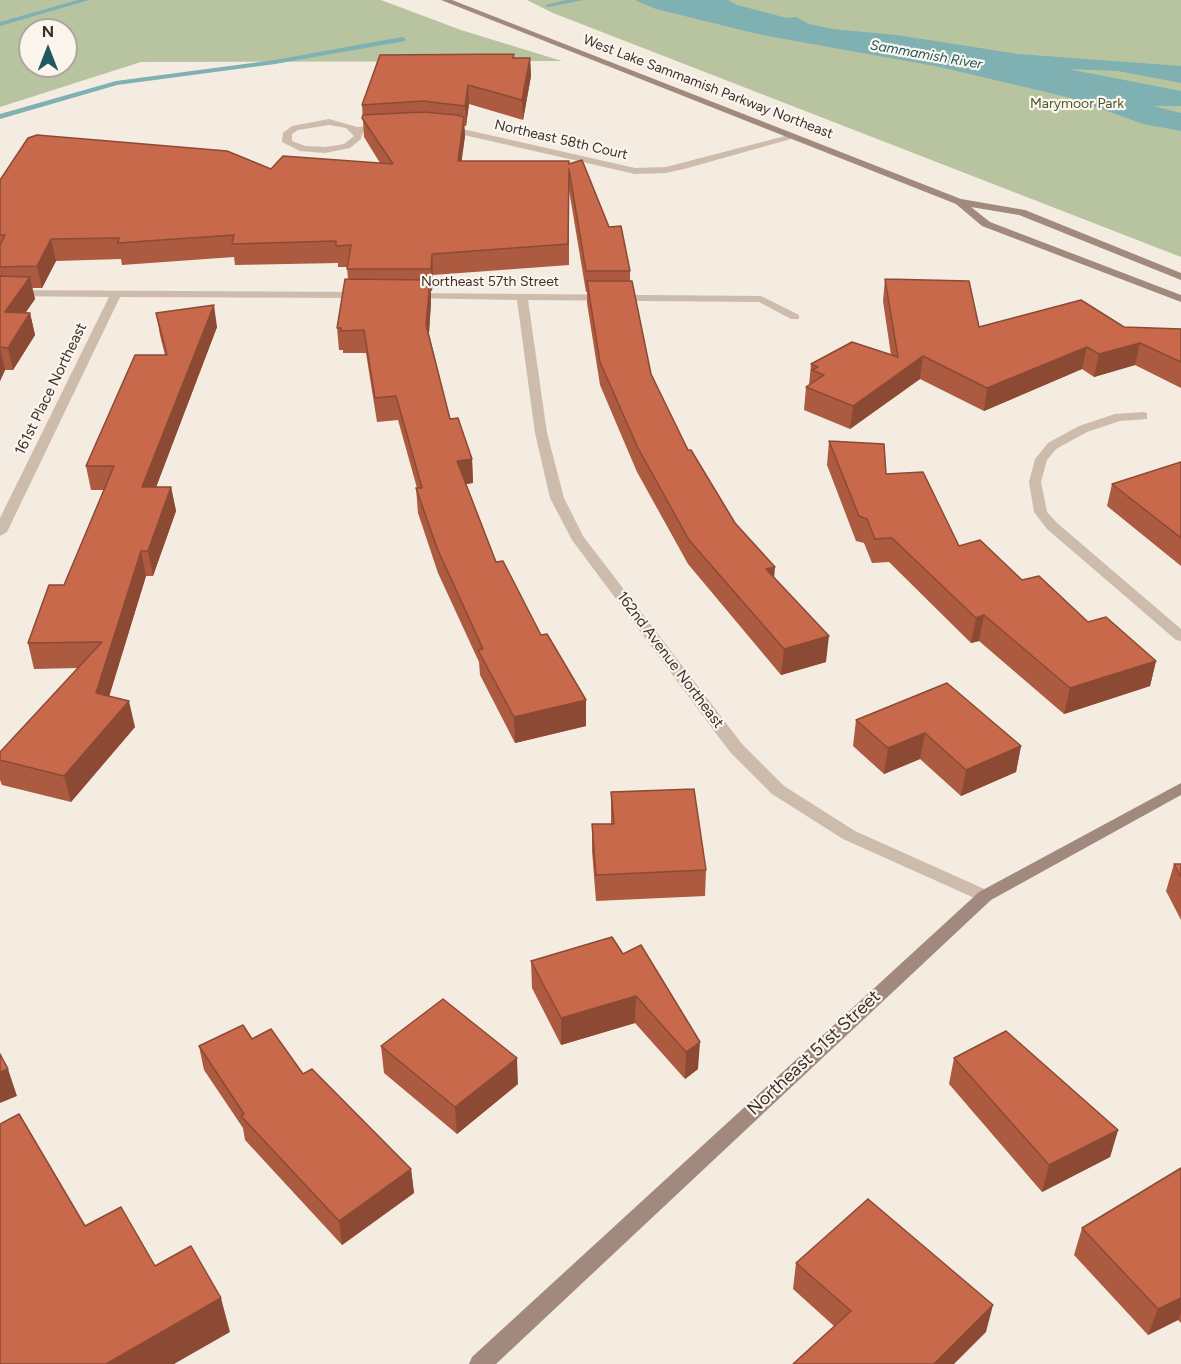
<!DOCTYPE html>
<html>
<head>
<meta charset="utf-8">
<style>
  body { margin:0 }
  #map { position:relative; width:1181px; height:1364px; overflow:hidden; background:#f4ebe1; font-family:Figtree,sans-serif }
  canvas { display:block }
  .north { position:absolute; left:18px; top:18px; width:60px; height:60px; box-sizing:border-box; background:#fbf5ee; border:2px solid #aea6a0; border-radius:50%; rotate:0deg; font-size:16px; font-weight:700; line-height:24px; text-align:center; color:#3b302b }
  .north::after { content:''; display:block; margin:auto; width:21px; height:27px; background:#1f5a5e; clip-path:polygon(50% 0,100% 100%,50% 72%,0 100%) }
</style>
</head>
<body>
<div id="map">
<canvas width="1181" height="1364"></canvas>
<div class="north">N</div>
</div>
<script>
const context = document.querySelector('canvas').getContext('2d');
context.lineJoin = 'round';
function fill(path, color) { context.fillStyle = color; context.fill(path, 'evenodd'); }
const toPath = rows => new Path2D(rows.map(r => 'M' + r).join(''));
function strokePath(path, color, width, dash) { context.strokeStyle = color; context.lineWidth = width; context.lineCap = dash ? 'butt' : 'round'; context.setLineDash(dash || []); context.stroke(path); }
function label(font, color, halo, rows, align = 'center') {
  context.font = font + ' Figtree,sans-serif'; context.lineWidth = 4.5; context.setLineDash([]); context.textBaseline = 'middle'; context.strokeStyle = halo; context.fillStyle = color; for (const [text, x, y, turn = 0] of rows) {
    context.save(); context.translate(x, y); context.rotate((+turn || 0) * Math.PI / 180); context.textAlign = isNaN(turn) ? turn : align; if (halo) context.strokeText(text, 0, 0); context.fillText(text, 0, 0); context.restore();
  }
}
fill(toPath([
  [0,0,381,0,461,30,562,61,141,62,0,107],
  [30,30,66,30,66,66,30,66],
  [527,0,1181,0,1181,257,553,13]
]), '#b8c4a0');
fill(toPath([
  [635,0,728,0,737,5,787,18,796,17,809,24,832,29,897,35,1018,54,1181,66,1181,83,1118,71,1068,69,1181,91,1181,106,1153,106,1181,113,1181,131,1143,124,1071,98,940,67,762,35,656,9]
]), '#7fb0b2');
fill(toPath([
  [78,0,89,0,0,26,0,22,78,0],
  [567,0,584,0,548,7,545,5,567,0],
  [402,37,406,39,405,41,275,64,117,85,0,119,0,114,116,81,275,60,402,37]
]), '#7fb0b2');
fill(toPath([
  [329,119,357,127,382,125,387,128,382,131,363,132,361,139,350,148,325,153,300,151,282,142,283,133,292,126,329,119],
  [329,125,346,128,354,136,344,144,325,147,305,146,292,141,292,134,298,130,329,125],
  [445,125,635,168,666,167,793,134,798,137,684,169,666,173,635,174,442,130,442,126,445,125],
  [0,290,363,292,368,295,363,298,120,297,7,532,0,536,0,518,109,297,0,296,0,290],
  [411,293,761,296,799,315,799,319,791,319,759,302,528,300,547,433,564,498,583,536,742,744,784,786,855,831,991,892,994,896,991,900,979,900,843,839,772,794,730,752,572,540,550,498,535,433,517,300,407,298,406,296,411,293],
  [1143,412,1147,413,1147,419,1120,421,1087,432,1056,449,1047,460,1041,482,1047,512,1057,523,1181,629,1181,641,1176,640,1047,529,1034,512,1029,482,1035,459,1048,443,1079,426,1115,414,1143,412]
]), '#cdbbac');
fill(toPath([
  [441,0,452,0,961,199,1025,210,1181,273,1181,280,1019,215,971,207,990,222,1181,295,1181,302,982,226,956,204,441,0],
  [1181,783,1181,795,991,900,496,1364,469,1364,472,1357,979,892,1181,783]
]), '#a18a7d');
fill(toPath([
  [514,54,514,58,530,58,531,76,523,120,469,104,466,126,464,126,465,136,461,161,569,164,609,227,630,271,630,281,651,374,688,450,735,523,774,577,826,662,781,675,688,564,637,472,600,385,587,303,587,292,586,292,569,190,569,265,433,275,432,291,431,291,431,302,429,334,450,419,472,459,473,483,466,484,496,562,586,726,515,743,480,675,479,662,438,573,418,513,416,488,417,488,398,420,377,422,366,353,343,353,343,350,339,350,337,328,348,279,347,267,338,267,338,263,235,265,234,257,122,265,121,259,56,261,42,288,32,288,35,299,25,313,30,313,35,335,13,370,5,370,0,381,0,180,271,169,380,163,364,137,362,105],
  [885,279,979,327,1124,327,1181,329,1181,388,1135,365,1094,377,1082,369,984,411,920,379,850,429,804,410,806,387,809,385,811,364,891,355,883,301],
  [156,313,217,327,156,487,171,487,176,511,153,576,146,576,109,697,135,727,71,802,2,785,0,780,0,752,78,668,34,669,28,643,64,585,104,490,91,490,86,466,165,355,160,335],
  [829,441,886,474,959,546,1022,580,1088,622,1156,661,1150,686,1064,714,979,641,971,643,889,562,872,563,864,543,856,541,827,465],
  [1181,462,1181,566,1107,506,1112,484],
  [856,720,1021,746,1016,772,961,796,920,759,884,774,853,746],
  [611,792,706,870,705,896,596,901,592,851,592,824,611,824],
  [1174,864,1181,864,1181,920,1166,891],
  [612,937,698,1069,685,1079,635,1023,561,1045,532,988,531,961],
  [252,1039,303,1074,411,1169,414,1193,342,1245,245,1140,243,1128,204,1070,199,1046],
  [381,1046,518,1084,457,1134,384,1073],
  [954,1058,1118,1130,1110,1157,1042,1192,949,1084],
  [1181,1168,1181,1323,1178,1320,1148,1335,1074,1255,1082,1228],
  [796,1263,986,1332,834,1326,793,1289]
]), '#ac5a40');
fill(toPath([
  [530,58,531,76,523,120,522,100],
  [468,85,469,104,466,126,465,106],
  [464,117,465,136,459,181,458,161],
  [51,239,56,261,42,288,37,266],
  [432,254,433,275,432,291,431,269],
  [30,277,35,299,11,334,5,312],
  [430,280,431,302,428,347,426,325],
  [214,305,217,327,147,511,142,487],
  [30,313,35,335,13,370,8,348],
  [1140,343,1135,365,1094,377,1099,354],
  [0,347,5,370,0,381],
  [1087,347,1082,369,984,411,987,388],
  [923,356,920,379,850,429,853,406],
  [472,459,473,483,458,485,457,461],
  [171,487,176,511,153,576,148,551],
  [141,551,146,576,102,719,96,693],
  [775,567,773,592,766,569],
  [984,615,979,641,971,643,976,618],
  [829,636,826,662,781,675,784,649],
  [1156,661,1150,686,1064,714,1070,688],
  [586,700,586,726,515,743,514,717],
  [129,701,135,727,71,802,64,776],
  [925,733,920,759,884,774,888,748],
  [1021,746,1016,772,961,796,966,770],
  [636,996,635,1023,561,1045,561,1018],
  [700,1042,698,1069,685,1079,686,1052],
  [517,1058,518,1084,457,1134,455,1107],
  [8,1069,17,1096,0,1103,0,1072],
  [1118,1130,1110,1157,1042,1192,1049,1165],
  [411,1169,414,1193,342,1245,339,1221],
  [221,1298,230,1332,174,1364,106,1364],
  [1181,1298,1181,1313,1178,1320,1148,1335,1158,1309],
  [993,1305,986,1332,954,1364,934,1364]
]), '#8c4a34');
const building = toPath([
  [514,54,513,58,530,58,522,100,468,85,465,106,423,101,362,105,380,55,514,54],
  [423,112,457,115,464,117,458,161,569,161,569,164,582,160,609,227,621,226,630,271,586,271,569,169,568,244,432,254,431,269,347,269,351,245,336,246,336,241,232,244,234,235,118,243,119,238,51,239,37,266,0,267,0,245,5,235,0,235,0,180,28,138,37,135,227,151,271,169,283,156,393,164,362,118,363,115,423,112],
  [0,276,30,277,5,312,30,313,8,348,0,347,0,276],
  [345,279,430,280,426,325,450,419,458,418,472,459,457,461,496,562,503,561,541,635,547,634,586,700,514,717,478,650,483,649,437,548,416,488,422,488,396,396,375,398,364,330,341,331,341,328,337,328,345,279],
  [885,279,969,281,979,327,1081,300,1124,327,1181,329,1181,362,1140,343,1099,354,1087,347,987,388,923,356,853,406,806,387,824,375,812,370,818,367,811,364,852,342,898,357,885,279],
  [587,281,632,281,651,374,688,450,691,450,735,523,775,567,766,569,829,636,784,649,689,540,638,448,600,362,587,281],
  [214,305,142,487,171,487,148,551,141,551,96,693,129,701,64,776,0,760,0,752,102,642,28,643,49,585,64,585,114,466,86,466,135,355,167,355,156,313,214,305],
  [829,441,884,444,886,474,923,472,959,546,980,540,1022,580,1039,576,1088,622,1106,617,1156,661,1070,688,984,615,976,618,892,538,875,539,867,519,859,516,829,441],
  [1181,462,1181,538,1112,484,1181,462],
  [947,683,1021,746,966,770,925,733,888,748,856,720,947,683],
  [694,789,706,870,596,875,592,824,614,824,611,792,694,789],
  [1174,864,1181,864,1181,877,1174,864],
  [612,937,623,954,641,945,700,1042,686,1052,636,996,561,1018,531,961,612,937],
  [443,999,517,1058,455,1107,381,1046,443,999],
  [243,1025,252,1039,271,1029,303,1074,312,1069,411,1169,339,1221,241,1116,244,1114,199,1046,243,1025],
  [1006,1031,1118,1130,1049,1165,954,1058,1006,1031],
  [0,1054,8,1069,0,1072,0,1054],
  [19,1114,85,1226,121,1207,155,1266,191,1246,221,1298,106,1364,0,1364,0,1124,19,1114],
  [1181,1168,1181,1298,1158,1309,1082,1228,1181,1168],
  [868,1199,993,1305,934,1364,793,1364,851,1311,796,1263,868,1199]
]);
fill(building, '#c8694b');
strokePath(building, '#8c4a34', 1.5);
label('italic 14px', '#1f5a5e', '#fbf5ee', [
  ["Sammamish River",926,55,10]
]);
label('14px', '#3b302b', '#fbf5ee', [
  ["West Lake Sammamish Parkway Northeast",708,87,21],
  ["Northeast 58th Court",561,140,13],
  ["Northeast 57th Street",490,282]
]);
label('14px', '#4a5a2e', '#fbf5ee', [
  ["Marymoor Park",1077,104]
]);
label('15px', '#3b302b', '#fbf5ee', [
  ["161st Place Northeast",51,389,-64],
  ["162nd Avenue Northeast",670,660,53]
]);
label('18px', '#3b302b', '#fbf5ee', [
  ["Northeast 51st Street",814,1053,-43]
]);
</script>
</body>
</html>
